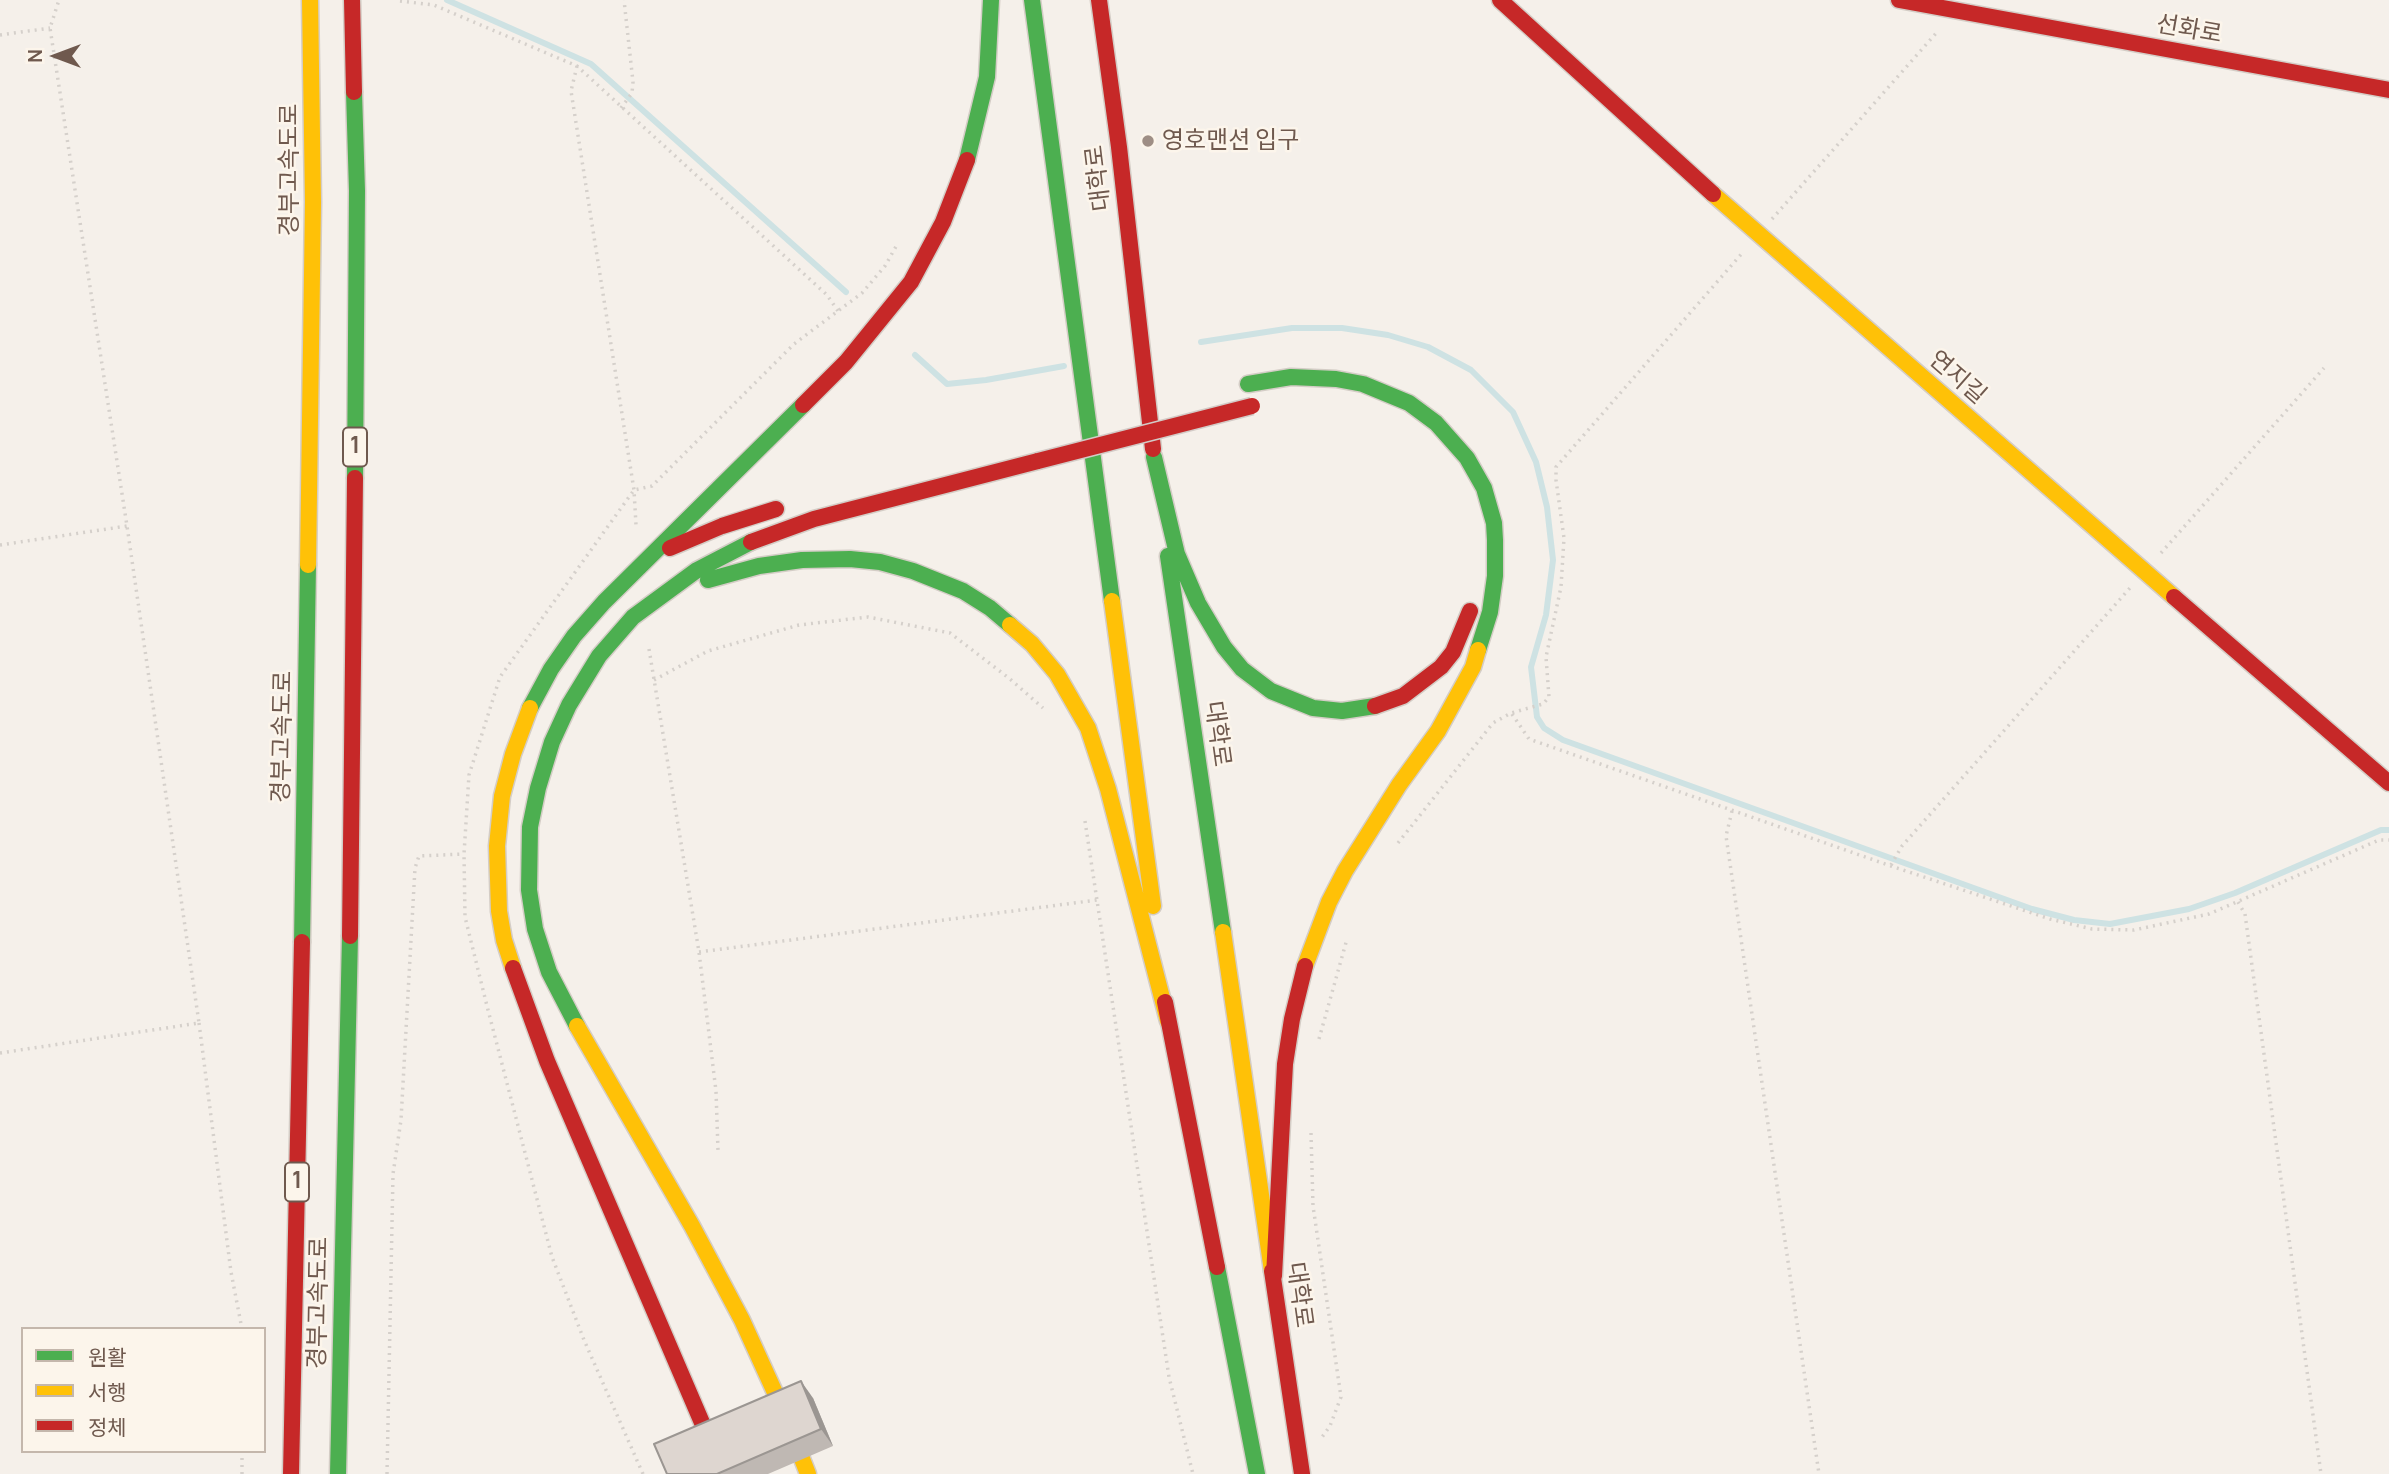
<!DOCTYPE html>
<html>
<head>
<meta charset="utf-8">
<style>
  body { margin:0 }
  #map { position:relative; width:2389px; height:1474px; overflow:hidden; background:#f5f0ea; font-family:Manrope,"Noto Sans KR",sans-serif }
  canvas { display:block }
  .legend { position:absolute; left:21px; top:1327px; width:245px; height:126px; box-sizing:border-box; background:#fcf5eb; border:2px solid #c4b7ac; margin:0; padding:9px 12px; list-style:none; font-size:21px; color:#6f594e }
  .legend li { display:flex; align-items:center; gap:14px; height:35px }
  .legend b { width:35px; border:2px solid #c4b7ac }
  .north { position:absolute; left:21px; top:21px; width:70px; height:70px; -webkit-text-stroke:5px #fcf5eb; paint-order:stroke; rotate:270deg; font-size:19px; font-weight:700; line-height:28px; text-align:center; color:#6f594e }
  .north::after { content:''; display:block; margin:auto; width:24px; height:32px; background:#6f594e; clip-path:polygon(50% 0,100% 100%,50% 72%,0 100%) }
</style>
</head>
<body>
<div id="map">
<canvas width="2389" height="1474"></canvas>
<ul class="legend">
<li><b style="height:9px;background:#4caf50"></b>원활</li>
<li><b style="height:9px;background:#ffc107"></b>서행</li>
<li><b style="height:9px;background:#c62828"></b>정체</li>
</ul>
<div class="north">N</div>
</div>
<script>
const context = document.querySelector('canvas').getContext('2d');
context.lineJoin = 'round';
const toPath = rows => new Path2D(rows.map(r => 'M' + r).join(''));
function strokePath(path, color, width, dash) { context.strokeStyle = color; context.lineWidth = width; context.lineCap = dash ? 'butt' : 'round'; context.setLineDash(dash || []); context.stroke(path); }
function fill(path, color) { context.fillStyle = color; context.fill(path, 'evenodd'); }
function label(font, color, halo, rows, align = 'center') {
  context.font = font + ' Manrope,"Noto Sans KR",sans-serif'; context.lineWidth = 5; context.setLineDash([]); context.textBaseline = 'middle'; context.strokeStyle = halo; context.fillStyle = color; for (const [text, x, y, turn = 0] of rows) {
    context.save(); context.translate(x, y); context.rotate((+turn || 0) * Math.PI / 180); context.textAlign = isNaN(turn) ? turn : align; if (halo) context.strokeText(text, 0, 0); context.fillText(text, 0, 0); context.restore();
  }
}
strokePath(toPath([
  [447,0,591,64,846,292],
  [1201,342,1292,328,1342,328,1388,335,1428,347,1471,370,1513,412,1536,462,1547,507,1553,560,1546,615,1531,667,1537,717,1544,728,1563,740,2032,909,2074,920,2110,924,2189,909,2235,893,2381,830,2389,830],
  [915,355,947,384,986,380,1064,366]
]), '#cee2e3', 6);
const fast = toPath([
  [1032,0,1112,601],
  [354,92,357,191,355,478],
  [967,160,987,77,991,0],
  [1248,384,1291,377,1336,379,1363,384,1409,403,1436,423,1467,458,1484,488,1494,523,1495,540,1495,576,1490,612,1478,650],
  [1154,457,1177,554,1198,603,1224,647,1242,669,1271,691,1313,708,1342,711,1375,706],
  [1168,556,1223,932],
  [708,580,759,566,802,560,850,559,880,562,913,571,963,591,990,608,1010,625],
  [530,708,551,669,574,636,604,602,803,405],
  [302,942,308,565],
  [577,1026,549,972,535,929,529,890,530,827,538,788,552,742,569,705,599,656,633,617,697,570,751,542],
  [1217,1267,1257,1474],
  [338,1474,350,936]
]);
const slow = toPath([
  [1713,194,2174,597],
  [308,565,313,202,310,0],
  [1112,601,1153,906],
  [1010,625,1032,644,1057,674,1088,728,1108,789,1168,1021],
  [1223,932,1272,1271],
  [1305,966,1329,902,1345,871,1399,785,1438,731,1473,667,1478,650],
  [513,968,504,940,499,911,497,846,502,796,513,754,530,708],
  [577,1026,692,1226,742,1320,782,1408,808,1474]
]);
const jam = toPath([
  [352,0,354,92],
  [1099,0,1119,147,1153,449],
  [1500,0,1713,194],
  [1899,0,2389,90],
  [803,405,846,362,911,282,943,222,967,160],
  [751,542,814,519,1038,461],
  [670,548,722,526,776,509],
  [2174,597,2389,783],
  [1375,706,1403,696,1441,667,1453,652,1470,611],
  [350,936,355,478],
  [513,968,547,1061,724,1474],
  [1165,1002,1217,1267],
  [1272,1271,1302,1474],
  [1274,1276,1285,1064,1292,1019,1305,966],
  [291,1474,302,942]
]);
strokePath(fast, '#d4cdc6', 19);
strokePath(slow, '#d4cdc6', 19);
strokePath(jam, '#d4cdc6', 19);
strokePath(toPath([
  [400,1,434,5,577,66,827,295,838,311],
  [0,35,50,28],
  [577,66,571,91,634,490,636,525],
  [621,108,632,93,633,82,624,0],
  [1772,219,1938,31],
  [0,545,127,526],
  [2161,553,2324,368],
  [649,649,699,952,716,1091,718,1150],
  [654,680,708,651,799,625,868,617,950,633,1010,679,1043,708],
  [1512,714,1529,739,1891,866,2050,919,2092,929,2134,930,2209,914,2379,840,2389,840],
  [1732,811,1726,836,1819,1474],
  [1085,821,1169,1377,1193,1474],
  [1398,843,1493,723,1511,713,1543,704,1549,697,1546,657,1561,587,1564,538,1556,480,1556,467,1744,251],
  [1891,865,1902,846,2130,588],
  [2238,902,2245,914,2321,1474],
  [699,952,1097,900],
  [199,1023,231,1272,242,1329],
  [1319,1039,1347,939],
  [0,1053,199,1023,127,526,50,28,59,0],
  [1311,1133,1313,1206,1341,1397,1330,1426,1320,1440],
  [242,1474,242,1451],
  [387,1474,393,1174,401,1120,415,868,419,856,464,854],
  [643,1474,584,1340,552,1257,487,1006,465,917,464,854,469,775,500,677,634,490,652,486,794,344,862,293,885,266,898,243]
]), '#d5d0cb', 3.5, [2, 5]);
strokePath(fast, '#4caf50', 16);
strokePath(slow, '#ffc107', 16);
strokePath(jam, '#c62828', 16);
const jamBridge = toPath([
  [1038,461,1252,406]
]);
strokePath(jamBridge, '#d3cbc7', 19, []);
strokePath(jamBridge, '#c62828', 16);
fill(toPath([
  [813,1398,833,1446,768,1474,667,1474]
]), '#bfb8b3');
fill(toPath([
  [801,1381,813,1398,833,1446,821,1429]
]), '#9b9692');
const building = toPath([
  [801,1381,821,1429,717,1474,667,1474,654,1444,801,1381]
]);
fill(building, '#ded6d0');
strokePath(building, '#9b9692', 2);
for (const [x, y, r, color] of [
  [1148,141,7,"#9e8e85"]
]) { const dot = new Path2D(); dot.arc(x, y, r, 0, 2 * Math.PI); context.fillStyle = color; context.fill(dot); strokePath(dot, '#fcf5eb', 2.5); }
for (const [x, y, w] of [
  [355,447,24],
  [297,1182,24]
]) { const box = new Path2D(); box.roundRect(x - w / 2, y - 19.5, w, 39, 5); context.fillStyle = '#fcf5eb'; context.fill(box); strokePath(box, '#6f594e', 2); }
label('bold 23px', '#6f594e', null, [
  ["1",355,447],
  ["1",297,1182]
]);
label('24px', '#6f594e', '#fcf5eb', [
  ["선화로",2189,30,10],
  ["경부고속도로",290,170,-90],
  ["대학로",1099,178,-97],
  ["연지길",1957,378,41],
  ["대학로",1217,734,82],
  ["경부고속도로",283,737,-89],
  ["대학로",1299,1295,82],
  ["경부고속도로",319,1303,-89]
]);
label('24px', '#6f594e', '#fcf5eb', [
  ["영호맨션 입구",1162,141]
], 'left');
</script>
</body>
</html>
